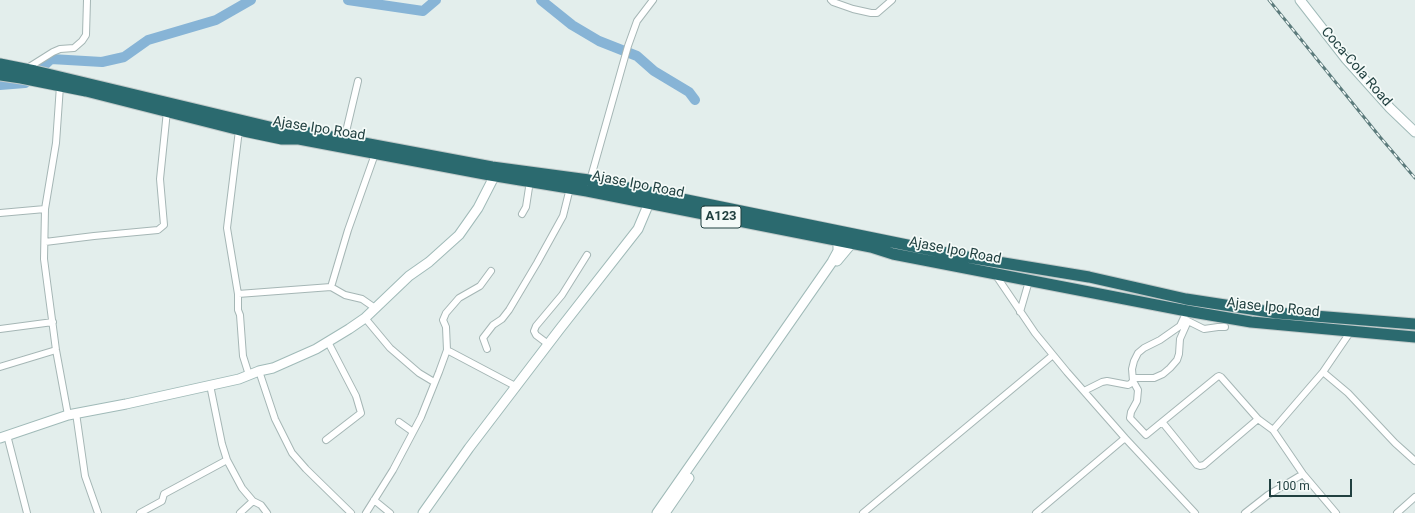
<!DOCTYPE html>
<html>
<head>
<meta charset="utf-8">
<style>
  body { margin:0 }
  #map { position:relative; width:1415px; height:513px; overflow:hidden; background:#e3eeec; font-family:Roboto,sans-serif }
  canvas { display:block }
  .scale { position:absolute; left:1269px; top:479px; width:83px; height:18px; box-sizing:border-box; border:2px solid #214040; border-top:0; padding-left:5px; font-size:12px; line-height:14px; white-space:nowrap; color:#214040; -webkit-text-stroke:3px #f4faf8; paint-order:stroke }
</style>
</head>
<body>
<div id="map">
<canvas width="1415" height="513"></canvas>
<div class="scale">100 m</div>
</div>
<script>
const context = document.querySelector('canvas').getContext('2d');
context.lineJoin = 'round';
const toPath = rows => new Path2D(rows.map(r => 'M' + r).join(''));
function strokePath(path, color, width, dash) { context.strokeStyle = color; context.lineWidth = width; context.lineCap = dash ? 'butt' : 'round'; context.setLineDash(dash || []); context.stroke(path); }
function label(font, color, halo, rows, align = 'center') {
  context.font = font + ' Roboto,sans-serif'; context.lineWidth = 3.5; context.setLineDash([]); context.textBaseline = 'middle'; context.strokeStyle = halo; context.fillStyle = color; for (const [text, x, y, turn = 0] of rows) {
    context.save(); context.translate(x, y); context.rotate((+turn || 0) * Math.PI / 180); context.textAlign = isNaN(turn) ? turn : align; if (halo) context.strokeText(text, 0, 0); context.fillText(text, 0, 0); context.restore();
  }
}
strokePath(toPath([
  [348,0,423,11,436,0],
  [541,0,572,25,599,41,637,56,654,71,689,92,695,100],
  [0,85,25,83,51,59,102,62,124,57,148,40,216,20,251,0]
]), '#87b4d6', 10);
const street = toPath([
  [831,0,833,2,853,9,871,13,877,13,892,0],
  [26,69,53,52,60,49,74,48,82,41,86,35,87,0],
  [60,86,56,143,45,209,44,259,56,350,68,415],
  [239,130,227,228,238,294,238,310,240,315,243,356,249,375],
  [344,140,358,81],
  [587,191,628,46,637,21,653,0],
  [0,213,45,209],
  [522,214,526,207,530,181],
  [45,242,94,236,158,230,164,225,160,179,167,111],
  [995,274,1035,333,1067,372,1125,438,1195,513],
  [331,287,348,230,375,154],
  [238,294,331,287,345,295,362,299,375,308],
  [1020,312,1029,281],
  [365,318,390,348,419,373,434,382],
  [1186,320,1204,329,1218,327,1225,327],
  [0,329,53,322],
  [548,344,536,335,534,331,536,326,562,295,587,255],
  [487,349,483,338,493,325,502,319,509,310,537,263,563,216,570,188],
  [447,350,517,387],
  [0,367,56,350],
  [259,371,275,419,292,453,306,469,351,513],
  [1323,372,1348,393,1395,443,1415,461],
  [1133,378,1154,378,1163,374,1170,368,1177,360,1179,354,1180,339,1188,321],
  [1133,381,1138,390,1137,401,1131,412,1130,418,1146,435,1217,377,1219,376,1221,377,1258,419,1273,430,1303,474,1336,513],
  [210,385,222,444,227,460,242,488,253,501,261,505,267,513],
  [1084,391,1102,382,1107,381,1128,385,1130,384,1133,381,1132,369,1134,361,1138,353,1144,348,1160,340,1180,326,1187,311],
  [76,413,85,476,98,513],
  [399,422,413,432],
  [1163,423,1197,465,1200,466,1204,465,1258,419],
  [1273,430,1323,372,1351,331],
  [7,435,27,513],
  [326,440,361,413,356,396,328,342],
  [374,500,390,513],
  [140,513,162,501,164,494,227,460],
  [240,513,253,501],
  [366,513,393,470,421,417,439,372,447,350,446,327,443,320,446,313,459,298,480,286,491,271],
  [863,513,1053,355],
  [1036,513,1125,438],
  [1245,513,1268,495,1303,474],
  [1397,513,1415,497]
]);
const secondary = toPath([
  [1300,0,1346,59,1390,108,1415,132],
  [837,261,852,243],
  [0,438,68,415,126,404,239,379,259,371,273,368,316,349,349,329,365,318,409,276,429,262,459,235,478,208,497,171],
  [423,513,469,448,559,330,638,229,649,203],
  [657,513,832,262,838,251,838,240],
  [665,513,689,478]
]);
const highway = toPath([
  [0,64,35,71,278,129,310,133,492,167,589,180,961,256,1089,277,1186,299,1277,313,1415,324],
  [0,75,21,78,86,91,244,131,282,139,299,139,490,175,587,191,871,247,893,254,1187,311,1251,322,1415,337]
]);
strokePath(street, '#a5b6b5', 8);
strokePath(secondary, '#a0bab8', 11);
strokePath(highway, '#c1caca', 13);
strokePath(street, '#fff', 6);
strokePath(secondary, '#fff', 9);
strokePath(highway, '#2b6a6f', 11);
const rail = toPath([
  [1269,0,1380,137,1415,178]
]);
strokePath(rail, '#5c7b7c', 3);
strokePath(rail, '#f4faf8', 1.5, [4.5]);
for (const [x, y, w] of [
  [721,217,40]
]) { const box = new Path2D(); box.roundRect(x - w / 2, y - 11, w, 22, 3); context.fillStyle = '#f4faf8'; context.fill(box); strokePath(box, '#214040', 1); }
label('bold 13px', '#214040', null, [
  ["A123",721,217]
]);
label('14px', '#214040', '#f4faf8', [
  ["Coca-Cola Road",1356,67,49],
  ["Ajase Ipo Road",319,129,9],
  ["Ajase Ipo Road",638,185,11],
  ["Ajase Ipo Road",955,251,11],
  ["Ajase Ipo Road",1273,308,6]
]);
</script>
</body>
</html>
